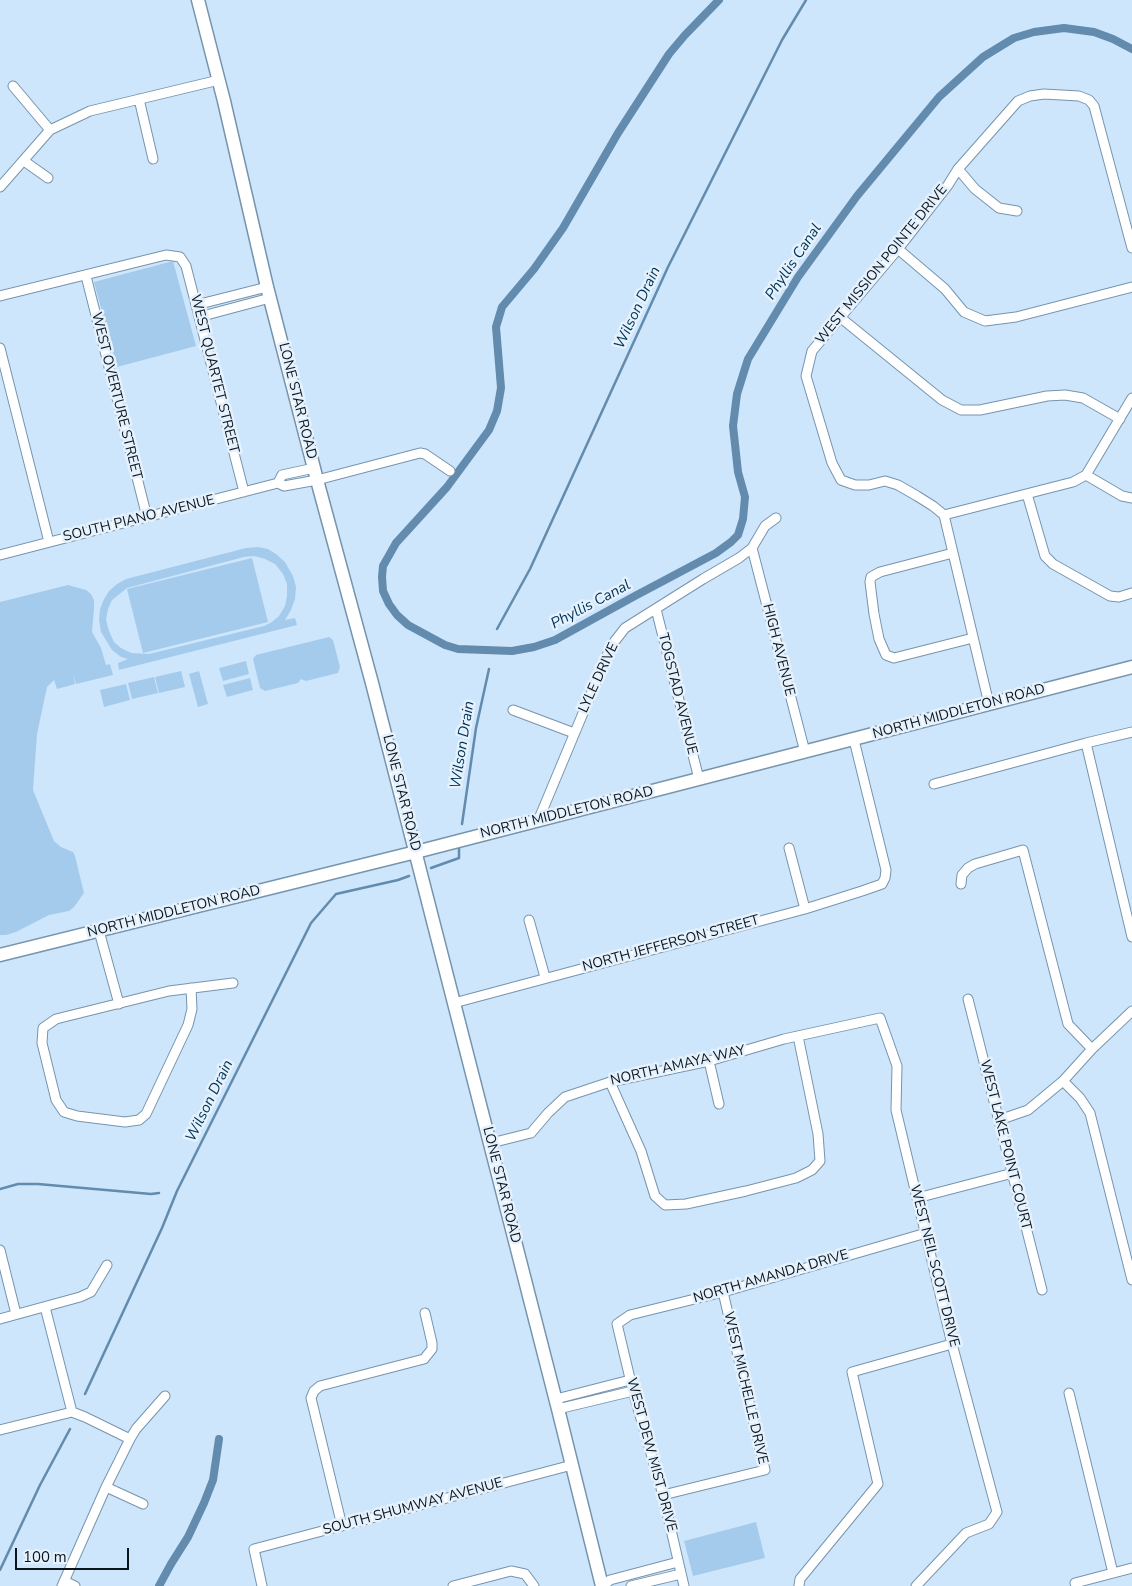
<!DOCTYPE html>
<html>
<head>
<meta charset="utf-8">
<style>
  body { margin:0 }
  #map { position:relative; width:1132px; height:1586px; overflow:hidden; background:#cde6fc; font-family:"Nunito Sans",sans-serif }
  canvas { display:block }
  .scale { position:absolute; left:15px; top:1548px; width:114px; height:22px; box-sizing:border-box; border:2px solid #0a151e; border-top:0; padding-left:6px; font-size:15px; line-height:18px; white-space:nowrap; color:#0a151e; -webkit-text-stroke:4px #e5f1fc; paint-order:stroke }
</style>
</head>
<body>
<div id="map">
<canvas width="1132" height="1586"></canvas>
<div class="scale">100 m</div>
</div>
<script>
const context = document.querySelector('canvas').getContext('2d');
context.lineJoin = 'round';
function fill(path, color) { context.fillStyle = color; context.fill(path, 'evenodd'); }
const toPath = rows => new Path2D(rows.map(r => 'M' + r).join(''));
function strokePath(path, color, width, dash) { context.strokeStyle = color; context.lineWidth = width; context.lineCap = dash ? 'butt' : 'round'; context.setLineDash(dash || []); context.stroke(path); }
function label(font, color, halo, rows, align = 'center') {
  context.font = font + ' "Nunito Sans",sans-serif'; context.lineWidth = 5; context.setLineDash([]); context.textBaseline = 'middle'; context.strokeStyle = halo; context.fillStyle = color; for (const [text, x, y, turn = 0] of rows) {
    context.save(); context.translate(x, y); context.rotate((+turn || 0) * Math.PI / 180); context.textAlign = isNaN(turn) ? turn : align; if (halo) context.strokeText(text, 0, 0); context.fillText(text, 0, 0); context.restore();
  }
}
fill(toPath([
  [173,261,196,346,117,367,94,282],
  [258,547,268,549,276,554,285,562,293,576,296,587,295,599,291,610,285,620,295,618,297,625,119,670,118,663,128,659,121,657,112,650,101,632,99,620,100,609,104,599,109,591,117,584,126,579,246,548],
  [254,556,265,559,275,564,283,574,287,584,287,596,285,606,279,616,272,622,264,626,149,654,131,653,121,648,114,642,109,631,106,620,108,609,112,600,127,588,244,557],
  [252,558,268,622,143,653,127,589],
  [68,585,86,590,91,594,94,600,94,609,92,632,101,648,106,665,110,664,113,675,76,684,73,674,75,684,57,689,54,680,47,687,37,734,33,790,54,841,61,847,73,852,75,856,84,893,74,907,69,911,49,915,16,932,6,935,0,935,0,602],
  [329,637,333,640,340,667,338,673,306,681,301,679,298,683,265,691,260,688,253,659,256,655],
  [246,661,249,674,223,681,219,668],
  [181,671,185,687,159,693,155,677],
  [199,671,208,704,198,707,189,674],
  [154,677,158,693,132,699,128,683],
  [250,678,253,690,227,697,223,685],
  [126,684,130,700,104,707,100,690],
  [756,1522,765,1558,693,1576,684,1541]
]), '#a5cbec');
strokePath(toPath([
  [497,629,530,569,668,267,782,40,806,0],
  [462,824,476,728,489,669],
  [431,868,459,858,459,848],
  [0,1189,18,1184,38,1184,151,1194,159,1193],
  [85,1394,162,1228,177,1191,311,923,336,894,398,880,409,876],
  [0,1570,40,1485,70,1429]
]), '#628bae', 2.5);
strokePath(toPath([
  [719,0,685,35,669,54,618,133,563,228,534,269,502,307,496,327,501,388,497,411,489,430,447,487,396,543,383,566,382,577,383,591,389,604,397,615,408,625,445,645,458,649,512,651,534,647,555,640,633,597,716,553,731,542,738,535,743,519,745,497,738,472,733,426,737,394,748,359,798,277,857,196,939,97,983,57,1014,38,1034,32,1064,28,1094,32,1113,39,1132,49],
  [159,1586,171,1564,188,1537,204,1503,213,1480,219,1439]
]), '#628bae', 8);
const street = toPath([
  [13,86,50,130],
  [139,99,153,159],
  [24,161,48,178],
  [958,169,975,189,999,208,1017,211],
  [0,187,50,130,90,111,219,80],
  [898,249,945,289,964,312,985,321,1016,317,1132,287],
  [86,276,147,517],
  [0,296,166,255,180,257,186,266,244,492],
  [196,305,267,287],
  [199,317,270,298],
  [841,318,942,400,961,410,980,410,1047,396,1065,395,1083,398,1120,419],
  [0,348,49,542],
  [314,468,282,475,278,483,284,486,317,480,420,453,425,454,450,471],
  [1086,475,1122,496,1132,498],
  [1027,494,1045,556,1053,564,1110,596,1119,597,1132,593],
  [944,515,1073,482,1086,475,1132,398],
  [752,548,805,752],
  [953,553,880,572,871,577,870,582,874,614,879,639,886,655,894,658,973,638],
  [0,555,278,483],
  [656,609,699,779],
  [989,704,944,515,933,506,917,496,898,485,885,481,869,485,855,485,841,480,832,463,806,376,812,351,898,249,948,185,958,169,1018,101,1030,96,1044,94,1079,96,1089,100,1094,106,1132,248],
  [513,710,574,733],
  [1086,743,1132,937],
  [934,784,1086,743,1132,732],
  [538,821,611,646,625,628,703,579,739,558,752,548,765,526,776,518],
  [789,848,805,909],
  [961,884,962,875,968,868,975,864,1023,850,1068,1024,1092,1049],
  [529,920,545,977],
  [99,931,119,1004],
  [191,988,192,1009,188,1025,146,1114,139,1120,125,1122,77,1116,64,1112,56,1100,42,1043,43,1028,56,1019,169,991,233,983],
  [968,999,1042,1290],
  [454,1003,805,909,862,891,882,884,885,878,886,870,854,740],
  [709,1061,719,1104],
  [1063,1081,1080,1098,1090,1113,1132,1280],
  [610,1082,641,1151,655,1196,665,1205,686,1204,746,1191,796,1178,812,1170,820,1161,818,1134,798,1036],
  [999,1120,1028,1110,1063,1081,1092,1049,1132,1011],
  [491,1143,531,1133,548,1113,565,1097,610,1082,709,1061,784,1039,880,1018,897,1066,896,1110,917,1198,952,1344,997,1512,989,1524,966,1533,916,1586],
  [917,1198,1013,1173],
  [0,1250,16,1314],
  [45,1307,72,1412],
  [0,1319,80,1297,91,1292,107,1265],
  [1069,1393,1113,1573],
  [556,1399,630,1380],
  [558,1409,633,1391],
  [0,1430,72,1412,85,1417,130,1439],
  [106,1487,143,1504],
  [663,1495,765,1470,723,1292],
  [342,1526,311,1398,314,1391,320,1386,424,1359,432,1349,432,1343,425,1313],
  [64,1581,75,1586],
  [1075,1583,1132,1568],
  [62,1586,106,1487,130,1439,136,1429,165,1396],
  [262,1586,254,1549,572,1465],
  [453,1586,511,1571,525,1574,534,1586],
  [603,1586,610,1580,678,1562],
  [631,1586,681,1574],
  [684,1586,663,1495,633,1391,617,1324,630,1315,723,1292,926,1233],
  [799,1586,800,1579,878,1484,852,1372,952,1344]
]);
const secondary = toPath([
  [198,0,224,101,267,287,317,480,372,683,558,1409,602,1586],
  [0,955,416,852,1132,667]
]);
strokePath(street, '#7794ad', 11);
strokePath(secondary, '#7794ad', 15);
strokePath(street, '#fff', 9);
strokePath(secondary, '#fff', 12);
label('14px', '#0a151e', '#e5f1fc', [
  ["WEST MISSION POINTE DRIVE",882,265,-51],
  ["WEST QUARTET STREET",214,374,76],
  ["WEST OVERTURE STREET",116,396,76],
  ["LONE STAR ROAD",297,401,76],
  ["SOUTH PIANO AVENUE",139,519,-14],
  ["HIGH AVENUE",778,650,76],
  ["LYLE DRIVE",599,678,-65],
  ["TOGSTAD AVENUE",677,694,76],
  ["NORTH MIDDLETON ROAD",959,712,-15],
  ["LONE STAR ROAD",401,793,76],
  ["NORTH MIDDLETON ROAD",567,813,-14],
  ["NORTH MIDDLETON ROAD",174,912,-14],
  ["NORTH JEFFERSON STREET",671,944,-15],
  ["NORTH AMAYA WAY",678,1066,-13],
  ["WEST LAKE POINT COURT",1005,1145,76],
  ["LONE STAR ROAD",501,1185,76],
  ["WEST NEIL SCOTT DRIVE",934,1266,76],
  ["NORTH AMANDA DRIVE",771,1277,-16],
  ["WEST MICHELLE DRIVE",745,1388,77],
  ["WEST DEW MIST DRIVE",651,1455,75],
  ["SOUTH SHUMWAY AVENUE",413,1507,-15]
]);
label('italic 15px', '#035', '#e5f1fc', [
  ["Phyllis Canal",794,262,-56],
  ["Wilson Drain",638,308,-65],
  ["Phyllis Canal",591,605,-28],
  ["Wilson Drain",463,745,-81],
  ["Wilson Drain",210,1101,-64]
]);
</script>
</body>
</html>
